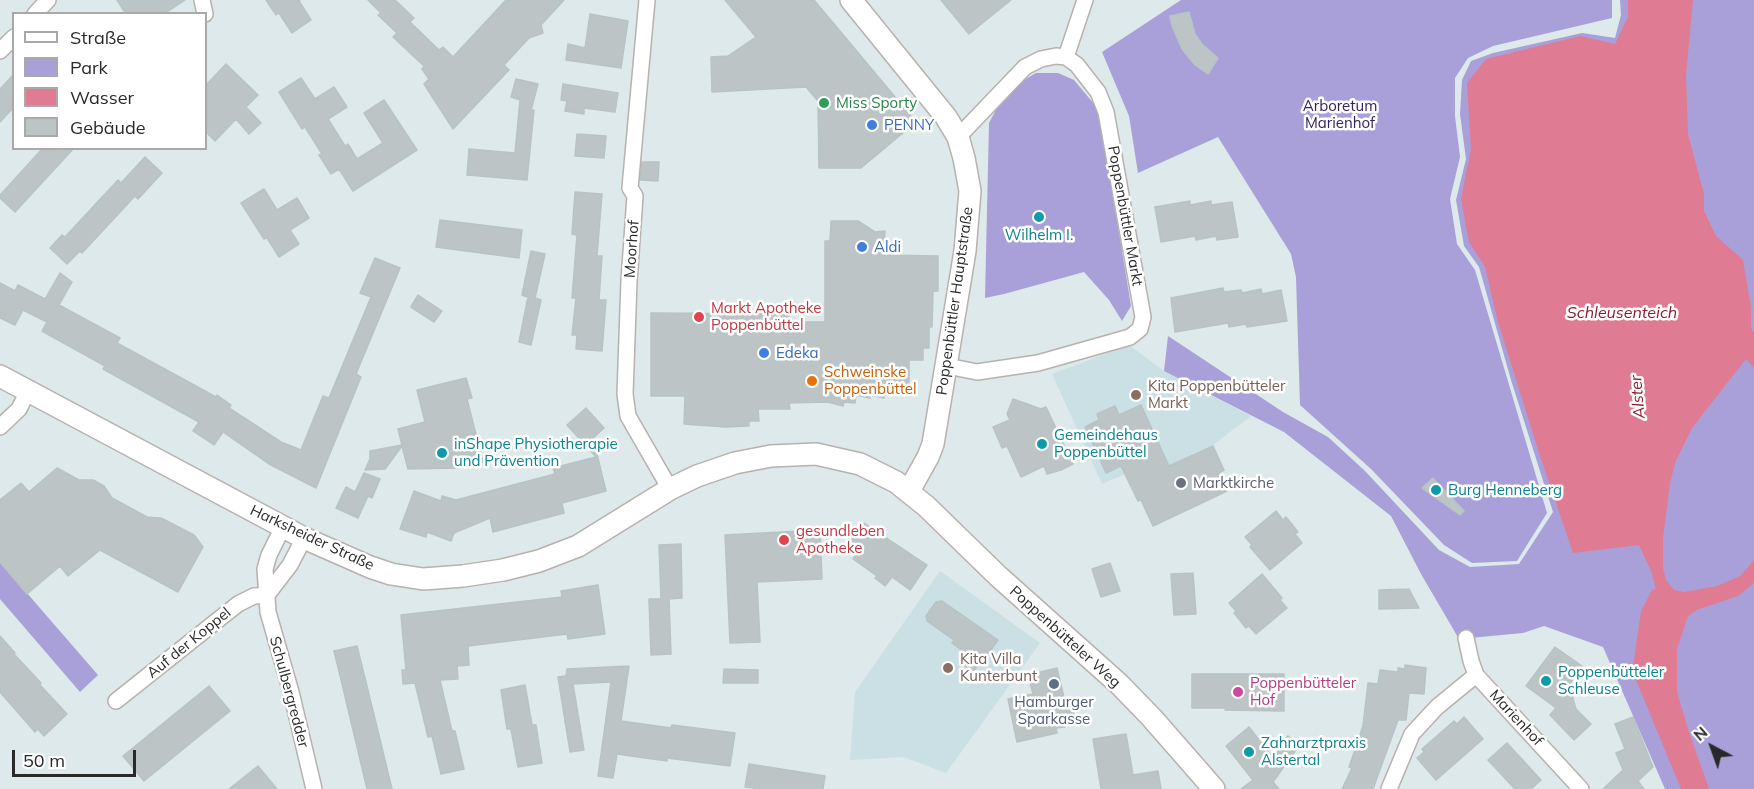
<!DOCTYPE html>
<html>
<head>
<meta charset="utf-8">
<style>
  body { margin:0 }
  #map { position:relative; width:1754px; height:789px; overflow:hidden; background:#dde9ea; font-family:Mulish,sans-serif }
  canvas { display:block }
  .legend { position:absolute; left:12px; top:12px; width:195px; height:138px; box-sizing:border-box; background:#fff; border:2px solid #a9a9a9; margin:0; padding:8px 10px; list-style:none; font-size:18px; color:#292929 }
  .legend li { display:flex; align-items:center; gap:12px; height:30px }
  .legend b { width:30px; border:2px solid #a9a9a9 }
  .north { position:absolute; left:1682px; top:717px; width:60px; height:60px; -webkit-text-stroke:4px #fff; paint-order:stroke; rotate:319deg; font-size:16px; font-weight:700; line-height:24px; text-align:center; color:#292929 }
  .north::after { content:''; display:block; margin:auto; width:21px; height:27px; background:#292929; clip-path:polygon(50% 0,100% 100%,50% 72%,0 100%) }
  .scale { position:absolute; left:12px; top:750px; width:124px; height:27px; box-sizing:border-box; border:3px solid #292929; border-top:0; padding-left:8px; font-size:18px; line-height:21px; white-space:nowrap; color:#292929; -webkit-text-stroke:4px #fff; paint-order:stroke }
</style>
</head>
<body>
<div id="map">
<canvas width="1754" height="789"></canvas>
<ul class="legend">
<li><b style="height:8px;background:#fff"></b>Straße</li>
<li><b style="height:16px;background:#a9a0da"></b>Park</li>
<li><b style="height:16px;background:#df7c93"></b>Wasser</li>
<li><b style="height:16px;background:#bcc4c5"></b>Gebäude</li>
</ul>
<div class="north">N</div>
<div class="scale">50 m</div>
</div>
<script>
const context = document.querySelector('canvas').getContext('2d');
context.lineJoin = 'round';
function fill(path, color) { context.fillStyle = color; context.fill(path, 'evenodd'); }
const toPath = rows => new Path2D(rows.map(r => 'M' + r).join(''));
function strokePath(path, color, width, dash) { context.strokeStyle = color; context.lineWidth = width; context.lineCap = dash ? 'butt' : 'round'; context.setLineDash(dash || []); context.stroke(path); }
function label(font, color, halo, rows, align = 'center') {
  context.font = font + ' Mulish,sans-serif'; context.lineWidth = 5; context.setLineDash([]); context.textBaseline = 'middle'; context.strokeStyle = halo; context.fillStyle = color; for (const [text, x, y, turn = 0] of rows) {
    context.save(); context.translate(x, y); context.rotate((+turn || 0) * Math.PI / 180); context.textAlign = isNaN(turn) ? turn : align; if (halo) context.strokeText(text, 0, 0); context.fillText(text, 0, 0); context.restore();
  }
}
fill(toPath([
  [1129,345,1164,371,1251,416,1213,445,1145,477,1125,474,1102,484,1052,374],
  [940,571,1040,643,946,773,904,757,850,760,855,692]
]), '#cbe0e5');
fill(toPath([
  [1181,0,1612,0,1612,18,1493,46,1468,58,1455,78,1455,116,1460,157,1450,199,1457,244,1475,270,1547,513,1517,561,1472,563,1444,545,1371,469,1300,405,1296,277,1291,254,1218,137,1138,173,1129,116,1102,52],
  [1620,0,1754,0,1754,789,1665,789,1603,647,1544,626,1523,633,1459,639,1421,574,1391,516,1284,432,1164,371,1168,336,1283,412,1328,437,1365,471,1439,550,1470,567,1519,564,1553,512,1511,380,1479,267,1464,246,1456,200,1466,159,1460,114,1462,80,1471,61,1493,53,1582,33,1615,38,1621,15],
  [1036,73,1058,73,1074,80,1099,110,1131,306,1122,321,1109,300,1084,272,1004,294,985,298,989,123,1003,96,1017,84],
  [0,562,98,675,80,692,0,599]
]), '#a9a0da');
fill(toPath([
  [1628,0,1693,0,1686,75,1688,134,1704,194,1704,211,1716,236,1743,260,1751,307,1751,328,1754,333,1754,368,1746,359,1692,428,1675,463,1670,484,1663,538,1663,568,1666,580,1674,590,1684,592,1717,586,1740,576,1754,560,1754,583,1738,596,1697,610,1688,616,1677,649,1677,692,1688,729,1709,789,1681,789,1636,680,1633,670,1635,652,1641,611,1652,590,1656,589,1651,571,1639,545,1573,553,1540,456,1498,322,1485,267,1469,242,1461,199,1471,149,1467,83,1486,59,1580,36,1615,44,1628,17]
]), '#df7c93');
const building = toPath([
  [117,0,185,0,164,14,126,14,117,0],
  [266,0,300,0,299,1,311,20,292,33,279,13,276,15,266,0],
  [368,0,395,0,414,18,410,22,439,50,443,47,453,57,506,0,564,0,541,25,543,33,529,38,504,65,509,70,453,129,424,84,429,79,422,69,424,66,393,37,397,33,378,15,381,13,368,0],
  [725,0,814,0,916,122,861,168,819,168,818,101,806,87,712,92,711,57,728,56,756,37,725,0],
  [941,0,1011,0,969,34,941,0],
  [1189,12,1195,34,1202,44,1218,58,1208,74,1195,65,1182,49,1172,26,1170,16,1189,12],
  [590,14,628,21,621,68,566,60,568,44,585,48,590,14],
  [226,64,258,95,246,107,261,123,249,134,236,119,215,141,206,132,206,85,226,64],
  [14,74,14,107,0,122,0,89,14,74],
  [301,78,315,99,334,87,347,107,328,119,345,146,348,144,357,159,383,143,364,113,384,100,417,150,353,191,339,169,331,174,319,155,322,154,305,127,302,129,279,92,301,78],
  [516,79,538,84,531,110,534,110,527,180,467,175,469,149,515,153,520,100,511,97,516,79],
  [563,84,618,93,615,112,584,108,584,114,565,111,567,101,561,100,563,84],
  [577,134,606,136,604,158,575,156,577,134],
  [43,148,74,148,15,212,0,198,0,195,43,148],
  [145,157,162,173,138,199,135,196,82,253,80,251,67,264,50,248,62,235,65,237,118,180,121,183,145,157],
  [642,162,659,162,658,181,640,180,642,162],
  [264,189,277,210,297,198,309,218,290,230,299,244,279,257,267,238,264,239,241,203,264,189],
  [575,192,602,194,597,256,602,256,599,300,606,300,602,351,576,349,577,335,572,335,576,298,572,298,577,235,572,234,575,192],
  [1190,201,1190,205,1211,201,1211,205,1232,202,1238,237,1217,240,1216,236,1196,240,1195,236,1161,242,1155,207,1190,201],
  [440,220,522,230,519,258,436,247,440,220],
  [831,221,858,221,875,232,885,231,884,255,938,256,938,291,933,291,932,327,929,327,929,348,923,348,923,360,909,360,909,395,884,394,884,398,870,395,870,398,856,395,855,403,844,402,843,406,828,402,789,403,790,409,758,409,759,421,749,421,749,426,725,427,684,424,685,396,651,396,651,313,789,314,789,322,825,322,825,241,830,241,831,221],
  [531,251,545,254,535,298,541,300,531,345,519,342,528,297,522,295,531,251],
  [375,258,400,268,356,374,361,377,316,488,269,464,223,432,214,445,193,431,199,422,103,369,105,366,42,331,47,322,23,310,15,325,0,318,0,283,15,291,18,285,45,299,60,273,72,282,59,305,120,338,117,343,216,397,217,395,231,405,229,408,281,442,301,450,323,396,329,398,371,297,360,293,375,258],
  [1223,288,1224,292,1241,290,1242,293,1261,289,1262,294,1281,290,1287,321,1247,327,1246,324,1229,327,1228,323,1175,332,1171,298,1223,288],
  [418,295,442,311,434,322,411,307,418,295],
  [466,378,472,398,467,399,483,462,458,468,408,469,402,446,385,469,365,470,370,459,370,451,402,445,398,429,425,422,417,390,466,378],
  [1013,399,1041,409,1046,407,1073,464,1061,470,1047,474,1044,466,1021,477,1007,446,1002,448,993,427,1010,420,1007,414,1013,399],
  [1141,405,1169,466,1213,446,1224,470,1219,473,1227,491,1153,526,1141,500,1138,501,1122,468,1121,466,1106,473,1085,427,1099,420,1097,414,1115,406,1119,415,1141,405],
  [586,408,604,428,593,438,606,491,562,503,564,513,493,532,490,518,454,533,451,541,427,532,426,537,400,529,414,491,441,501,442,496,456,500,555,474,553,468,596,457,567,425,586,408],
  [57,468,79,480,93,480,104,486,112,498,147,517,161,518,194,535,203,547,178,592,100,550,68,576,60,566,27,594,0,562,0,500,21,483,29,492,57,468],
  [364,473,380,479,372,498,368,496,358,518,336,508,346,487,355,492,364,473],
  [1433,478,1464,511,1460,515,1422,488,1433,478],
  [1276,511,1283,520,1286,517,1298,532,1295,534,1302,543,1270,570,1250,547,1252,545,1245,537,1276,511],
  [864,523,927,565,910,590,892,577,885,586,875,578,877,576,853,559,857,553,847,546,864,523],
  [820,530,822,579,757,582,760,642,730,643,725,535,820,530],
  [681,544,682,598,669,599,671,654,651,655,649,599,661,599,659,545,681,544],
  [1110,563,1120,591,1101,597,1092,569,1110,563],
  [1193,573,1196,614,1174,615,1171,574,1193,573],
  [1262,574,1282,598,1280,600,1287,608,1256,634,1249,626,1246,628,1234,613,1236,611,1229,603,1262,574],
  [598,585,605,634,568,639,567,634,468,646,469,665,457,666,458,679,440,680,452,731,455,731,464,769,441,774,432,736,428,737,415,683,403,684,402,670,406,670,401,615,562,597,561,591,598,585],
  [1409,589,1419,608,1379,609,1379,590,1409,589],
  [942,601,998,640,981,664,979,663,973,672,962,664,968,655,952,643,954,640,927,621,926,616,936,602,942,601],
  [0,636,15,653,14,654,41,683,40,685,67,714,44,736,38,729,35,732,0,692,0,636],
  [357,646,377,727,392,789,367,789,343,688,334,651,357,646],
  [1555,647,1582,666,1569,685,1576,709,1591,724,1574,740,1550,715,1556,708,1526,686,1555,647],
  [1405,665,1426,668,1424,694,1409,693,1406,720,1398,720,1373,789,1342,789,1352,768,1349,767,1363,726,1368,683,1378,684,1380,670,1398,672,1398,668,1405,669,1405,665],
  [629,666,621,721,671,728,672,725,735,733,730,766,667,758,667,761,617,754,613,778,598,776,611,682,573,684,584,750,570,752,558,677,566,676,567,669,629,666],
  [1057,668,1065,702,1071,700,1074,714,1063,718,1065,727,1056,728,1057,733,1017,742,1008,699,1033,694,1028,675,1057,668],
  [724,669,758,670,758,683,723,683,724,669],
  [1192,674,1284,674,1284,711,1225,710,1226,708,1192,708,1192,674],
  [525,685,532,725,536,725,542,763,518,767,511,729,507,729,501,690,525,685],
  [209,686,230,711,144,781,123,756,209,686],
  [1464,717,1483,739,1436,780,1417,758,1424,752,1422,749,1454,721,1457,724,1464,717],
  [1633,717,1653,767,1638,781,1644,789,1603,789,1623,770,1616,753,1625,749,1615,724,1633,717],
  [1249,727,1273,758,1288,736,1300,744,1273,782,1279,789,1241,789,1253,780,1226,746,1249,727],
  [1126,734,1133,775,1158,771,1161,789,1101,789,1093,739,1126,734],
  [1507,743,1541,780,1531,789,1515,789,1488,760,1507,743],
  [749,764,825,776,823,789,760,789,745,787,749,764],
  [258,766,277,789,229,789,258,766]
]);
fill(building, '#bcc4c5');
strokePath(building, '#b7c3c5', 1.5);
const street = toPath([
  [202,0,205,14],
  [647,0,630,188,635,196,629,281,625,394,628,416,670,489],
  [35,14,48,0],
  [0,51,14,37],
  [1066,57,1085,0],
  [947,366,977,372,1038,363,1130,337,1140,329,1143,317,1106,112,1098,92,1077,65,1066,57,1056,56,1041,59,1025,67,958,137],
  [0,427,19,409,28,391],
  [283,527,269,555,265,569,268,612,291,692,314,789],
  [267,595,290,565,304,538],
  [1466,638,1471,661,1476,675,1581,789],
  [116,701,238,604,254,596,267,595],
  [1389,789,1412,734,1437,707,1476,675]
]);
const secondary = toPath([
  [851,0,946,117,958,137,964,158,970,191,965,251,933,444,928,457,909,491],
  [0,376,304,538,370,567,391,574,423,579,463,576,503,570,539,561,578,546,670,489,697,476,735,463,771,456,816,454,860,464,896,482,926,506,998,576,1119,684,1152,718,1214,789]
]);
strokePath(street, '#b8b1ad', 18);
strokePath(secondary, '#b8b1ad', 24);
strokePath(street, '#fff', 15);
strokePath(secondary, '#fff', 21);
for (const [x, y, r, color] of [
  [824,103,6,"#2e9e5b"],
  [872,125,6,"#3f7fe0"],
  [1039,217,6,"#0f9aa8"],
  [862,247,6,"#3f7fe0"],
  [699,317,6,"#e0444e"],
  [764,353,6,"#3f7fe0"],
  [812,381,6,"#e8710a"],
  [1136,395,6,"#8d6e63"],
  [1042,444,6,"#0f9aa8"],
  [442,453,6,"#0f9aa8"],
  [1181,483,6,"#6b7280"],
  [1436,490,6,"#0f9aa8"],
  [784,540,6,"#e0444e"],
  [948,668,6,"#8d6e63"],
  [1546,681,6,"#0f9aa8"],
  [1054,684,6,"#5c6f8a"],
  [1238,692,6,"#d1479c"],
  [1249,752,6,"#0f9aa8"]
]) { const dot = new Path2D(); dot.arc(x, y, r, 0, 2 * Math.PI); context.fillStyle = color; context.fill(dot); strokePath(dot, '#fff', 2); }
label('15px', '#27864d', '#fff', [
  ["Miss Sporty",836,103]
], 'left');
label('15px', '#34225d', '#fff', [
  ["Arboretum",1340,106],
  ["Marienhof",1340,123]
]);
label('15px', '#366cbe', '#fff', [
  ["PENNY",884,125],
  ["Aldi",874,247],
  ["Edeka",776,353]
], 'left');
label('15px', '#292929', '#fff', [
  ["Poppenbüttler Markt",1125,216,80],
  ["Moorhof",632,249,-86],
  ["Poppenbüttler Hauptstraße",955,301,-82],
  ["Harksheider Straße",312,538,25],
  ["Poppenbütteler Weg",1065,637,42],
  ["Auf der Koppel",189,643,-39],
  ["Schulbergredder",289,692,75],
  ["Marienhof",1516,718,47]
]);
label('15px', '#0d838f', '#fff', [
  ["Wilhelm I.",1039,235,"center"],
  ["Gemeindehaus",1054,435],
  ["Poppenbüttel",1054,452],
  ["inShape Physiotherapie",454,444],
  ["und Prävention",454,461],
  ["Burg Henneberg",1448,490],
  ["Poppenbütteler",1558,672],
  ["Schleuse",1558,689],
  ["Zahnarztpraxis",1261,743],
  ["Alstertal",1261,760]
], 'left');
label('15px', '#be3a42', '#fff', [
  ["Markt Apotheke",711,308],
  ["Poppenbüttel",711,325],
  ["gesundleben",796,531],
  ["Apotheke",796,548]
], 'left');
label('15px', '#c56008', '#fff', [
  ["Schweinske",824,372],
  ["Poppenbüttel",824,389]
], 'left');
label('15px', '#785e54', '#fff', [
  ["Kita Poppenbütteler",1148,386],
  ["Markt",1148,403],
  ["Kita Villa",960,659],
  ["Kunterbunt",960,676]
], 'left');
label('15px', '#5b616d', '#fff', [
  ["Marktkirche",1193,483]
], 'left');
label('15px', '#b23c85', '#fff', [
  ["Poppenbütteler",1250,683],
  ["Hof",1250,700]
], 'left');
label('15px', '#4e5e75', '#fff', [
  ["Hamburger",1054,702],
  ["Sparkasse",1054,719]
]);
label('italic 16px', '#891d2e', '#fff', [
  ["Schleusenteich",1622,313],
  ["Alster",1638,397,-95]
]);
</script>
</body>
</html>
